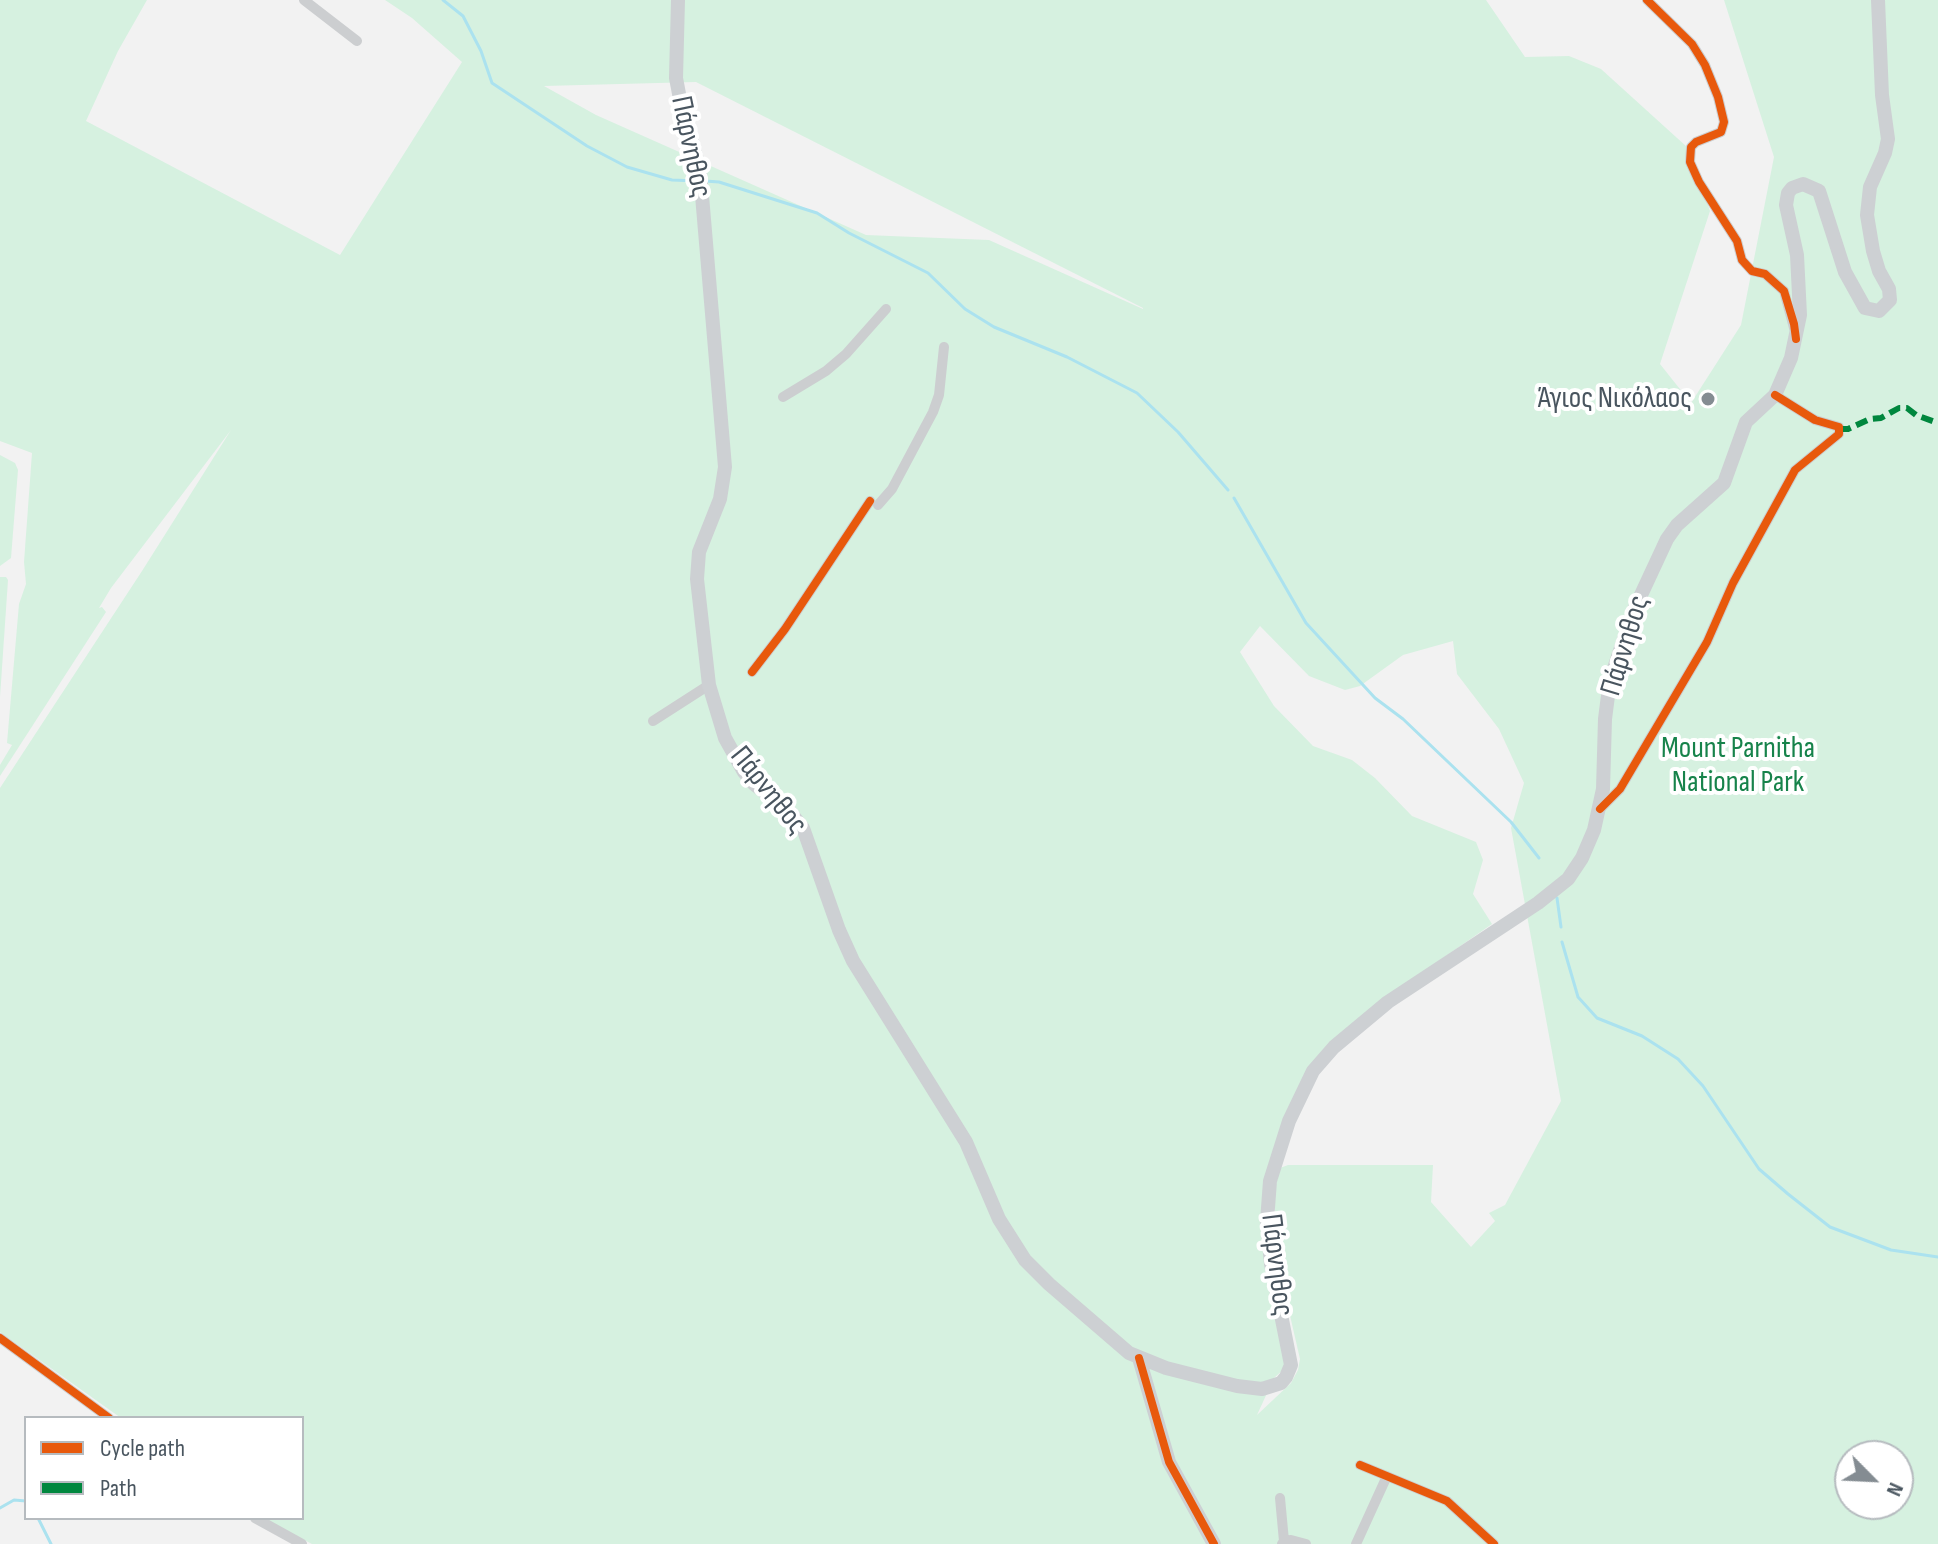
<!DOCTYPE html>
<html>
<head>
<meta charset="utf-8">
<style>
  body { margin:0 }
  #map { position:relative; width:1938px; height:1544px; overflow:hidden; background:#f2f2f2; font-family:"Sofia Sans Condensed",sans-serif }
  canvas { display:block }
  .legend { position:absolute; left:24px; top:1416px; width:280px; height:104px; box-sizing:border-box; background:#fff; border:2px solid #b6bbbf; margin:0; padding:10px 14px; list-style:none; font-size:24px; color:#49555f }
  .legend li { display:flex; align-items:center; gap:16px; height:40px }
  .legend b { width:40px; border:2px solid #b6bbbf }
  .north { position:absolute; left:1834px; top:1440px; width:80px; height:80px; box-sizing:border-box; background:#fff; border:2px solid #b6bbbf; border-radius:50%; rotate:114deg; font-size:22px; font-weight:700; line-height:32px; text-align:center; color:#49555f }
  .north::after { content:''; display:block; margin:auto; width:28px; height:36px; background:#848c92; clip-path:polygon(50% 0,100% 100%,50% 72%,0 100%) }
</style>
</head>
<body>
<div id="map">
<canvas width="1938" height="1544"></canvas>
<ul class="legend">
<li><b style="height:10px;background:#e8590c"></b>Cycle path</li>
<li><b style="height:10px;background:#00873e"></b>Path</li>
</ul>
<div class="north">N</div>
</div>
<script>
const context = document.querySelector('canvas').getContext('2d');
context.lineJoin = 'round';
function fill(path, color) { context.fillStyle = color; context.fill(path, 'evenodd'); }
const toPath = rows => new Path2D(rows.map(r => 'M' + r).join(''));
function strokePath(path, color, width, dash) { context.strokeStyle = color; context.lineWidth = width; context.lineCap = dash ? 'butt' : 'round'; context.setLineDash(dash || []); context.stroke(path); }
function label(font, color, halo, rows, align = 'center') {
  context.font = font + ' "Sofia Sans Condensed",sans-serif'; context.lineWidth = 8; context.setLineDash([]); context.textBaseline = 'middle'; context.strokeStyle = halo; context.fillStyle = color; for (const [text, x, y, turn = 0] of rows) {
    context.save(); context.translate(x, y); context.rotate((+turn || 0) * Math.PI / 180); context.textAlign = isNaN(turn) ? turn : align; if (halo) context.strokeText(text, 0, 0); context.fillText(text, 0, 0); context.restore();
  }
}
fill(toPath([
  [0,0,147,0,118,51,86,121,340,255,462,62,412,18,385,0,1486,0,1525,57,1569,56,1601,69,1687,147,1710,211,1660,364,1691,403,1741,325,1774,157,1724,0,1938,0,1938,1544,312,1544,262,1518,302,1518,302,1418,121,1418,0,1332,0,788,142,571,231,430,111,588,99,608,102,607,106,612,0,776,0,765,12,745,7,743,19,604,26,584,24,562,32,453,0,441],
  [696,82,1143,308,1143,309,989,240,866,235,596,115,544,86],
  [1260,626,1309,676,1345,690,1360,686,1403,655,1453,641,1457,674,1499,729,1524,783,1511,828,1561,1101,1505,1205,1489,1213,1495,1221,1471,1247,1431,1202,1433,1165,1288,1165,1280,1168,1275,1189,1275,1220,1283,1285,1300,1359,1298,1370,1291,1383,1257,1415,1274,1378,1284,1369,1288,1359,1264,1220,1302,1086,1397,990,1492,924,1473,894,1483,860,1476,842,1412,816,1375,778,1352,760,1313,746,1274,706,1240,652],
  [1850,1456,1898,1456,1898,1504,1850,1504],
  [0,455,15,463,18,470,11,558,0,566],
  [0,577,6,577,8,580,0,697]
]), '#d6f1e0');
strokePath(toPath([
  [443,0,463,16,481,51,492,83,587,146,627,167,672,180,697,181],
  [705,181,719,182,817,213,849,233,928,273,965,309,994,327,1067,357,1137,393,1178,432,1228,490],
  [1234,498,1306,623,1375,698,1403,719,1511,822,1539,858],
  [1557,898,1561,927],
  [1562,942,1578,997,1597,1018,1642,1036,1678,1059,1703,1086,1759,1169,1788,1194,1830,1227,1891,1250,1938,1257],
  [0,1508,14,1500,26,1501],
  [38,1518,51,1544]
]), '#abe2ef', 3);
strokePath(toPath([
  [304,0,357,41],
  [1647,0,1692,44,1705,65,1718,97,1724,122,1721,132,1696,142,1691,147,1690,162,1699,182,1737,241,1742,260,1752,271,1765,274,1784,291,1794,328],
  [783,397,826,371,846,354,886,309],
  [878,505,892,489,933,412,939,395,944,347],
  [752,672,785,629,870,501],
  [653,721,709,685],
  [1600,809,1620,789,1707,642,1733,583,1795,470,1839,434,1839,427,1815,420,1775,395],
  [0,1338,109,1418],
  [1360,1465,1447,1501,1494,1544],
  [1280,1498,1284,1541],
  [255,1518,302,1544],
  [1282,1544,1284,1541,1291,1540,1306,1544],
  [1356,1544,1387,1476]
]), '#ccced0', 10);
strokePath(toPath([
  [678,0,676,78,684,120,693,144,700,172,725,467,720,499,699,552,697,579,709,685,725,738,744,772,754,784,791,813,803,828,839,930,853,961,966,1142,999,1219,1025,1260,1049,1284,1129,1353,1166,1368,1237,1386,1262,1389,1281,1383,1286,1377,1291,1365,1271,1264,1267,1221,1270,1181,1289,1121,1313,1071,1334,1047,1388,1002,1538,903,1568,879,1582,858,1594,830,1603,789,1605,719,1610,680,1634,610,1667,539,1677,525,1724,483,1746,422,1775,395,1791,358,1800,315,1797,255,1786,205,1788,193,1792,188,1803,184,1819,191,1845,272,1865,308,1879,311,1890,300,1889,289,1879,271,1873,251,1867,215,1870,187,1885,153,1888,139,1882,95,1878,0],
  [1139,1358,1169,1462,1214,1544]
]), '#cdd0d3', 14);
strokePath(toPath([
  [1839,429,1848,429,1870,419,1881,418,1899,408,1907,408,1916,415,1938,423]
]), '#00873e', 6, [12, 6]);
strokePath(toPath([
  [1647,0,1692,44,1705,65,1718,97,1724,122,1721,132,1696,142,1691,147,1690,162,1699,182,1737,241,1742,260,1752,271,1765,274,1784,291,1794,324,1796,339],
  [752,672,785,629,870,501],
  [1600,809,1620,789,1707,642,1733,583,1795,470,1839,434,1839,427,1815,420,1775,395],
  [0,1338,109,1418],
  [1139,1358,1169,1462,1214,1544],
  [1360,1465,1447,1501,1494,1544]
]), '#e8590c', 8);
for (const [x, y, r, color] of [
  [1708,399,8,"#848c92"]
]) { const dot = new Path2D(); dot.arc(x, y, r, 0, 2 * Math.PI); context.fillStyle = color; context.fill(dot); strokePath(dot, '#fff', 3); }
label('30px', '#49555f', '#fff', [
  ["Πάρνηθος",690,147,78],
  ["Πάρνηθος",1626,646,-73],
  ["Πάρνηθος",768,791,51],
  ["Πάρνηθος",1276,1265,83]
]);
label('30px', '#49555f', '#fff', [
  ["Άγιος Νικόλαος",1692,399]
], 'right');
label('30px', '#17834b', '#fff', [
  ["Mount Parnitha",1738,749],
  ["National Park",1738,783]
]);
</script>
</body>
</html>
